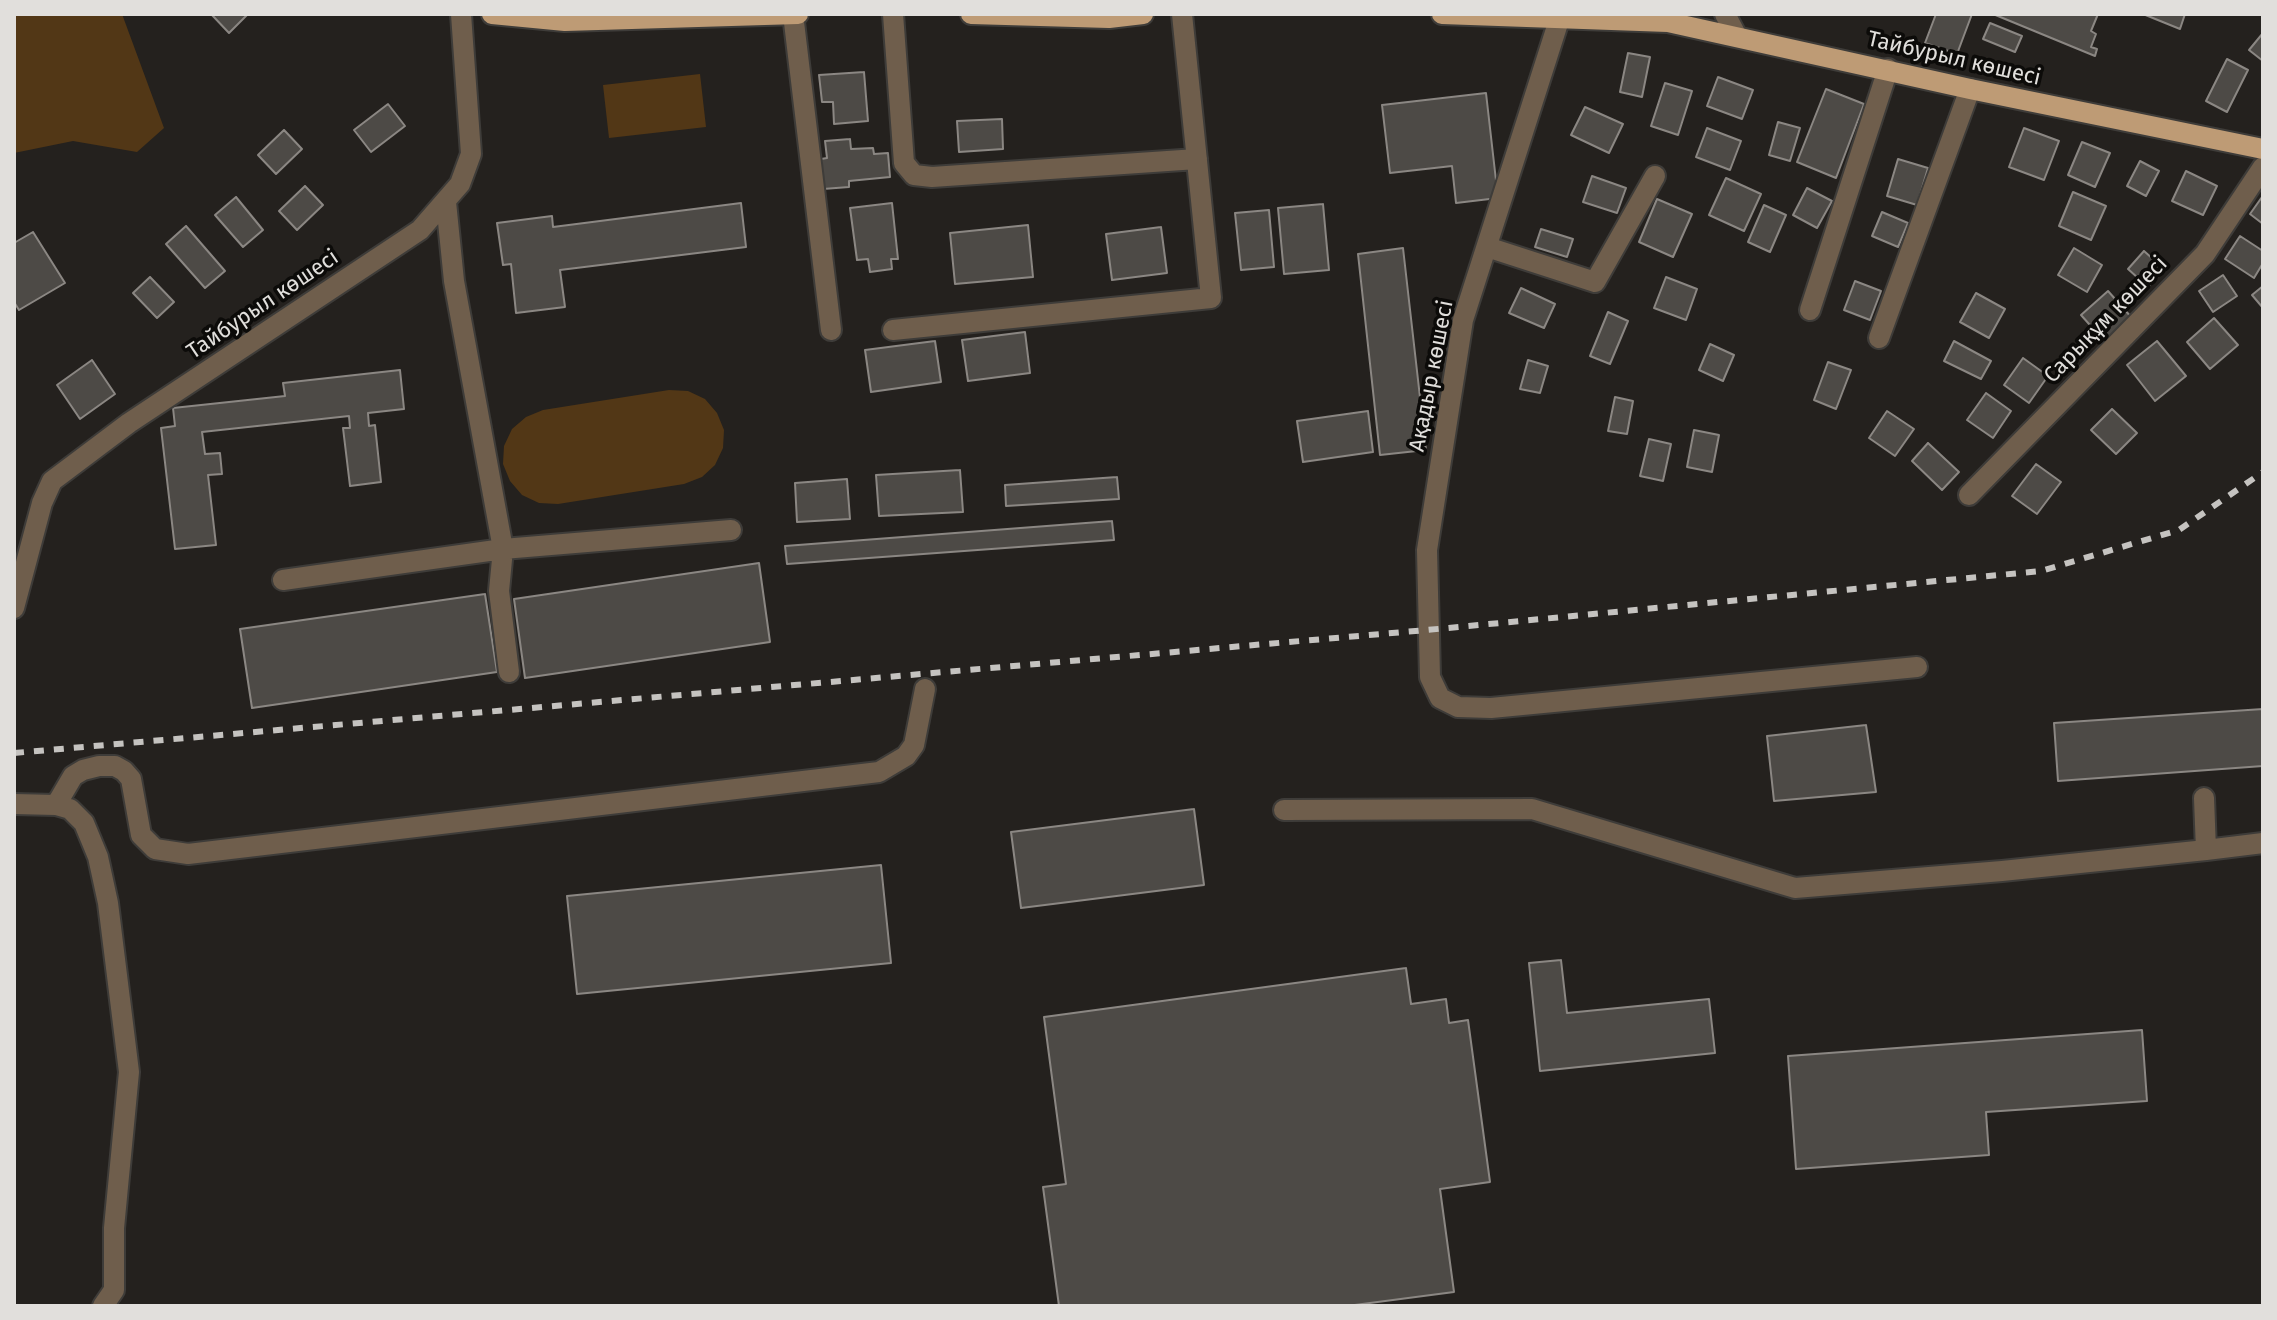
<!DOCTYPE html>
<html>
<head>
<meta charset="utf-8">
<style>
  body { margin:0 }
  #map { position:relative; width:2277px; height:1320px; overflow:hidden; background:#24211e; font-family:"Fira Sans",sans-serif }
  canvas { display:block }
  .frame { position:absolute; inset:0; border:16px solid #e1dfdc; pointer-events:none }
</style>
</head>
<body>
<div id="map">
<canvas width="2277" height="1320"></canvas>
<div class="frame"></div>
</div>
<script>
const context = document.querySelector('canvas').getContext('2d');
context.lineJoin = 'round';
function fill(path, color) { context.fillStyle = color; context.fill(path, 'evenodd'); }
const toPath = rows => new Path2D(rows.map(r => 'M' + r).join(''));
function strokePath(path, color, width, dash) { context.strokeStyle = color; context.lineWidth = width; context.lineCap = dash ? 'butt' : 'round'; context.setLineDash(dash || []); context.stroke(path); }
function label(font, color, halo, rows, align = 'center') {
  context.font = font + ' "Fira Sans",sans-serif'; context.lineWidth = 7; context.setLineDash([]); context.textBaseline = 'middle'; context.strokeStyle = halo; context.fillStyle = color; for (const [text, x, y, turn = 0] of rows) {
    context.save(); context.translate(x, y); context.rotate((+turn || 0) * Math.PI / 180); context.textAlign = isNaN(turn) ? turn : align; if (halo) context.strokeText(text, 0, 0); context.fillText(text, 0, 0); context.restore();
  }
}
fill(toPath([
  [14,14,122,14,164,128,137,152,73,141,14,153],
  [700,74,706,127,609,138,603,85],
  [669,390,688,391,705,399,717,413,724,430,723,448,715,465,702,477,684,484,558,504,539,503,522,495,510,481,503,464,504,446,512,429,526,417,543,410]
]), '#523716');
const building = toPath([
  [211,14,248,14,229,33,211,14],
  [1936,14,1972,14,1957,54,1925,43,1936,14],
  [1993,14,2098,14,2091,31,2096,34,2091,47,2097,49,2095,56,1993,14],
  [2143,14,2185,14,2180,29,2143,14],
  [1990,23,2022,36,2015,52,1983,39,1990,23],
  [2263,33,2263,61,2249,50,2263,33],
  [1628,53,1650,57,1642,97,1620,92,1628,53],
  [2227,59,2248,70,2227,112,2206,101,2227,59],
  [864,72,868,121,834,124,833,102,822,102,819,75,864,72],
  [1718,77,1753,90,1742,119,1707,106,1718,77],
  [1665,83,1692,91,1678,135,1651,126,1665,83],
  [1826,89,1864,104,1836,178,1797,162,1826,89],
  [1486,93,1498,198,1456,203,1452,166,1390,173,1382,105,1486,93],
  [388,104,405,126,371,152,354,130,388,104],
  [1585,107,1623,124,1609,153,1571,135,1585,107],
  [1002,119,1003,149,959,152,957,121,1002,119],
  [1778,122,1800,128,1790,161,1769,155,1778,122],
  [1707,128,1741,141,1730,170,1696,157,1707,128],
  [2024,128,2059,141,2044,180,2009,167,2024,128],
  [284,130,302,149,276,174,258,155,284,130],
  [850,139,851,149,873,148,874,154,888,153,890,177,849,181,849,187,823,189,821,159,827,158,825,141,850,139],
  [2082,142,2110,153,2095,187,2068,175,2082,142],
  [1898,159,1928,168,1917,205,1887,196,1898,159],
  [2140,161,2159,171,2146,196,2127,186,2140,161],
  [2186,171,2217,186,2203,215,2172,201,2186,171],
  [1592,176,1626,188,1617,213,1583,202,1592,176],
  [1726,178,1761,194,1744,231,1709,215,1726,178],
  [305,186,323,205,297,230,279,211,305,186],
  [1807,188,1832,201,1817,228,1793,215,1807,188],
  [2073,192,2106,206,2091,240,2059,226,2073,192],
  [236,197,263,230,243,247,215,215,236,197],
  [2262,197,2263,197,2263,224,2250,214,2262,197],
  [1657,199,1692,214,1673,257,1639,242,1657,199],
  [741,203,746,247,560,270,565,307,516,313,511,264,503,265,497,223,552,216,553,227,741,203],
  [892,203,898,259,891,259,892,269,870,272,868,259,857,260,850,208,892,203],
  [1323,204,1329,270,1284,274,1278,208,1323,204],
  [1764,205,1786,215,1770,252,1748,242,1764,205],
  [1269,210,1274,267,1241,270,1235,213,1269,210],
  [1882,212,1908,223,1898,247,1872,236,1882,212],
  [1028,225,1033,277,955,284,950,233,1028,225],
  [186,226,225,271,205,288,166,244,186,226],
  [1161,227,1167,273,1112,280,1106,234,1161,227],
  [1541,229,1573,239,1567,257,1535,247,1541,229],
  [33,232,65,283,19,310,14,302,14,243,33,232],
  [2240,236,2263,251,2263,263,2254,278,2225,259,2240,236],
  [1403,248,1426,450,1380,455,1358,254,1403,248],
  [2074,248,2102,265,2087,292,2058,275,2074,248],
  [2144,251,2164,269,2148,287,2128,269,2144,251],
  [2223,275,2237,296,2213,312,2199,291,2223,275],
  [150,277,174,302,157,318,133,293,150,277],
  [1666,277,1697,289,1686,320,1654,308,1666,277],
  [1855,281,1881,291,1870,320,1844,310,1855,281],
  [2263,286,2263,308,2252,295,2263,286],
  [1521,288,1555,304,1544,328,1509,313,1521,288],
  [2108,291,2132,318,2105,342,2081,315,2108,291],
  [1976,293,2005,309,1989,338,1960,322,1976,293],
  [1608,312,1628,321,1610,364,1590,356,1608,312],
  [2214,318,2238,345,2210,369,2187,342,2214,318],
  [1025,332,1030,373,968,381,962,340,1025,332],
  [935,341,941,382,871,392,865,350,935,341],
  [1954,341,1991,361,1981,379,1944,361,1954,341],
  [2157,341,2186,376,2155,401,2127,365,2157,341],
  [1710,344,1734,355,1723,381,1699,370,1710,344],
  [2023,358,2048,376,2029,403,2004,385,2023,358],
  [92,360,115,394,80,419,57,385,92,360],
  [1528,360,1548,366,1540,393,1520,389,1528,360],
  [1828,362,1851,370,1836,409,1814,400,1828,362],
  [400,370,404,409,368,413,369,426,375,425,381,482,350,486,343,428,350,428,349,416,202,432,205,454,220,453,222,474,208,475,216,545,175,549,161,428,175,426,173,408,285,396,283,383,400,370],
  [1986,393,2011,411,1993,438,1967,420,1986,393],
  [1615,397,1633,401,1627,434,1608,431,1615,397],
  [2112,409,2137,433,2116,454,2091,430,2112,409],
  [1368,411,1373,452,1303,462,1297,421,1368,411],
  [1887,411,1914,429,1895,456,1869,438,1887,411],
  [1694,430,1719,435,1712,472,1687,467,1694,430],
  [1649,439,1671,444,1663,481,1640,476,1649,439],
  [1928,443,1959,472,1942,490,1912,461,1928,443],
  [2036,464,2061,482,2037,514,2012,496,2036,464],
  [960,470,963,512,879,516,876,475,960,470],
  [1117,477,1119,499,1006,506,1005,485,1117,477],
  [847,479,850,519,797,522,795,483,847,479],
  [1112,521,1114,540,787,564,785,546,1112,521],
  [759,563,770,642,525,678,514,599,759,563],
  [485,594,497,672,252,708,240,629,485,594],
  [2263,709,2263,766,2058,781,2054,723,2263,709],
  [1866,725,1876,792,1774,801,1767,736,1866,725],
  [1194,809,1204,885,1021,908,1011,832,1194,809],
  [881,865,891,963,577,994,567,896,881,865],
  [1561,960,1567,1013,1709,999,1715,1053,1540,1071,1529,963,1561,960],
  [1406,968,1411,1004,1446,999,1449,1023,1468,1020,1490,1182,1440,1189,1454,1292,1347,1306,1059,1306,1043,1187,1066,1184,1044,1017,1406,968],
  [2142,1030,2147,1101,1986,1112,1989,1155,1796,1169,1788,1056,2142,1030]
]);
fill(building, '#4d4a46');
strokePath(building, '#8b8783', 2);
const minor = toPath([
  [793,14,831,330],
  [893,14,904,163,914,175,932,177,1197,159],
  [1725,14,1736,35],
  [1559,20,1463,320,1427,550,1430,677,1440,698,1458,707,1491,708,1917,667],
  [1487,247,1595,282,1655,176],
  [1810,310,1888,69],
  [893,330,1211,298,1182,14],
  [1879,338,1970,89],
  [1969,495,2205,254,2263,167],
  [283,580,503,549,454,281,446,202],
  [14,608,42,503,52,481,129,423,420,230,460,184,471,154,461,14],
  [509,672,499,591,503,549,731,530],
  [14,804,56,805,70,809,84,823,98,857,108,903,129,1072,114,1228,114,1290,103,1306],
  [56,805,73,776,83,770,99,766,115,766,124,771,131,779,141,835,155,849,188,854,879,772,906,756,914,745,925,689],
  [1284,810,1532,809,1795,888,2002,871,2206,850,2204,798],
  [2206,850,2263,843]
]);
const major = toPath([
  [492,14,565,21,798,14],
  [971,14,1109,18,1143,14],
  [1442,14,1668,22,1970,89,2263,149]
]);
strokePath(minor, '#3e3c39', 24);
strokePath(major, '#3e3c39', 24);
strokePath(minor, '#6f5e4c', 20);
strokePath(major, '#be9b75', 20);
strokePath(toPath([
  [14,753,1427,630,2041,571,2179,530,2263,472]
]), '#c5c3c0', 6, [10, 10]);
label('22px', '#e1dfdc', '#0c0b09', [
  ["Тайбурыл көшесі",1954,59,13],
  ["Тайбурыл көшесі",263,305,-34],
  ["Сарықұм көшесі",2106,320,-46],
  ["Ақадыр көшесі",1432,376,-79]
]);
</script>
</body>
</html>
